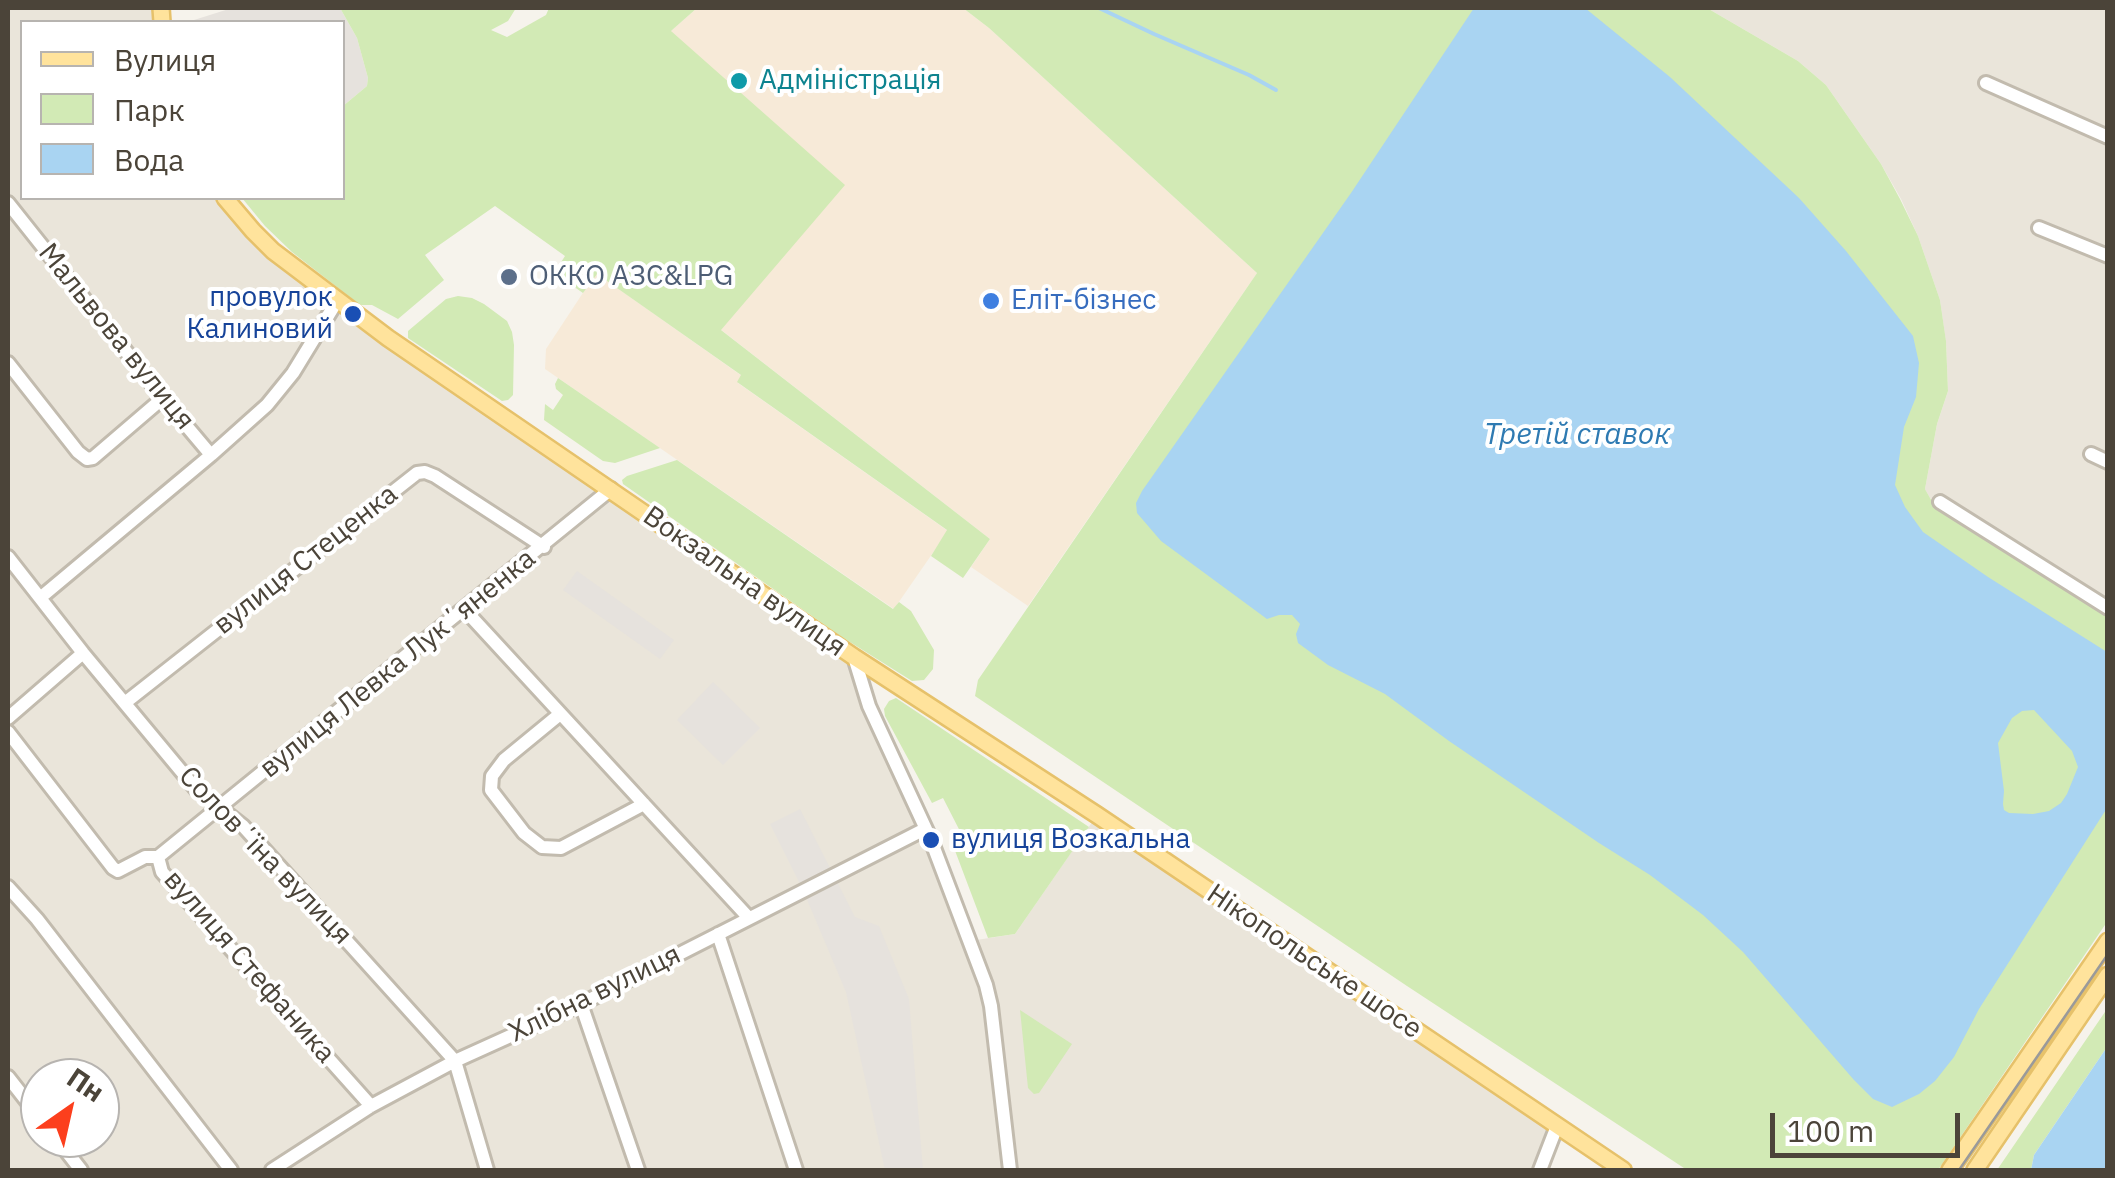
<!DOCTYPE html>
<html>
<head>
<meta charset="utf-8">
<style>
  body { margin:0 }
  #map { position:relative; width:2115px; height:1178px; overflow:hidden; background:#f6f3ec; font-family:"IBM Plex Sans",sans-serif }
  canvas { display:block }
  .frame { position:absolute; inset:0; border:10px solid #4b4439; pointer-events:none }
  .legend { position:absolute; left:20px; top:20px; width:325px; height:180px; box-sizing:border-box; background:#fff; border:2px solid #b7b4b0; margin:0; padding:12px 18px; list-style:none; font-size:30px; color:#4b4439 }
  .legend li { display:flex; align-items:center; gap:20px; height:50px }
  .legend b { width:50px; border:2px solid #b7b4b0 }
  .north { position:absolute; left:20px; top:1058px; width:100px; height:100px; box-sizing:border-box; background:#fff; border:2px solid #b7b4b0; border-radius:50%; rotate:34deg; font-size:28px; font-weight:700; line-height:40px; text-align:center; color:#4b4439 }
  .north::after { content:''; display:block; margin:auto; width:35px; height:45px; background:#fc3f1d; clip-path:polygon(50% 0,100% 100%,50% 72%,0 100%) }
  .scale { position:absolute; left:1770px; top:1113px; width:190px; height:45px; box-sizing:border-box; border:5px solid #4b4439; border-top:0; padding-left:12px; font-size:30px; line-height:35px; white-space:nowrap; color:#4b4439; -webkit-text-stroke:8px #fff; paint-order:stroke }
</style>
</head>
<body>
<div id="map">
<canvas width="2115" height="1178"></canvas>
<div class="frame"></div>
<ul class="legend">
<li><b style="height:12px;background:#ffe39c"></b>Вулиця</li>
<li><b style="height:28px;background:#d2eab5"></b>Парк</li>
<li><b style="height:28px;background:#a9d4f2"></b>Вода</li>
</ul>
<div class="north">Пн</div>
<div class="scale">100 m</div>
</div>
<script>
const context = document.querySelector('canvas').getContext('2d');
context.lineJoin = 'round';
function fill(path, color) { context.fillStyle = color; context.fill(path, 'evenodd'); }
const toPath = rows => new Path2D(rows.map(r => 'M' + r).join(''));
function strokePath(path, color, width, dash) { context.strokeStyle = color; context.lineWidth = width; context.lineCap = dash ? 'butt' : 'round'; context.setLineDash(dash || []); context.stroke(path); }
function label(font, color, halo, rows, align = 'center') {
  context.font = font + ' "IBM Plex Sans",sans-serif'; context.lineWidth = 8; context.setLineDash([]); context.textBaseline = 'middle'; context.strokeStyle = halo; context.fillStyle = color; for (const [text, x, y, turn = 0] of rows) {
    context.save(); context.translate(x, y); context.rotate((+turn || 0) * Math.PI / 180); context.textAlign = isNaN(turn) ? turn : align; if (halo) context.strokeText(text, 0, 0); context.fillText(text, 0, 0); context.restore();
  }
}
fill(toPath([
  [8,8,161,8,162,22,22,22,22,198,225,198,273,251,854,657,970,941,1015,934,1097,815,1557,1126,1540,1170,8,1170],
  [40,1078,100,1078,100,1138,40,1138],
  [1707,8,2107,8,2107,613,2011,556,1934,505,1925,489,1937,424,1948,391,1946,342,1940,300,1918,236,1901,199,1881,164,1826,85,1798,61]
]), '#eae5da');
fill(toPath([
  [697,8,963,8,989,28,1257,273,1028,606,971,567,990,539,720,329,671,31],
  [596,273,742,376,738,383,948,531,894,609,545,369,546,349]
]), '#f7ead8');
fill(toPath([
  [232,8,340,8,357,38,368,78,367,86,343,106,342,22,196,22,194,20],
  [577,571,674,640,660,659,563,590],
  [713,682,760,728,723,765,677,720],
  [800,809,855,917,879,926,909,999,923,1170,885,1170,846,992,803,890,770,824]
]), '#e6e2dd');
fill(toPath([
  [340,8,516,8,508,21,491,30,507,37,546,15,549,8,697,8,671,31,845,185,721,330,990,539,963,578,931,556,947,530,737,382,741,375,597,274,583,293,554,273,565,256,495,206,425,255,444,280,398,319,372,305,360,305,292,252,265,226,242,198,342,198,343,106,367,86,368,78,357,38],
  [963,8,1707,8,1798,61,1826,85,1881,164,1900,199,1918,236,1940,300,1946,341,1948,391,1937,424,1925,489,1934,505,2011,556,2107,613,2107,922,1938,1170,1805,1170,1801,1168,1799,1170,1687,1170,1407,986,975,696,978,680,1257,273,989,28],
  [458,296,472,298,484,304,507,321,512,332,514,345,513,395,508,400,502,401,408,338,408,331,446,299],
  [558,378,660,448,615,463,603,461,544,420,545,404,553,410,563,395,556,389,555,384],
  [677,460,893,609,899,602,911,611,934,650,933,669,924,680,912,681,842,637,623,484,622,480,627,476],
  [896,698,1089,827,1015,934,988,938,954,848,965,841,943,798,932,803,885,716,884,709,889,701],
  [2107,1009,2107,1047,2034,1155,2031,1170,1997,1170],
  [1020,1010,1072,1044,1039,1093,1034,1094,1028,1088]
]), '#d2eab5');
fill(toPath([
  [1474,8,1585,8,1670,77,1799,198,1846,251,1913,336,1919,363,1916,397,1904,427,1895,485,1905,507,1923,532,1988,577,2107,652,2107,808,1979,1009,1954,1057,1935,1081,1919,1094,1892,1107,1873,1099,1854,1080,1743,952,1703,915,1650,875,1599,843,1449,741,1385,694,1328,665,1298,643,1296,634,1300,624,1292,615,1279,615,1267,619,1161,541,1137,513,1136,503,1142,491,1351,193],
  [2034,710,2072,751,2078,767,2067,794,2061,803,2049,811,2033,814,2009,813,2004,810,2003,804,2004,791,1998,743,2012,718,2022,711],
  [2107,1047,2107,1170,2031,1170,2034,1155]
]), '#a9d4f2');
strokePath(toPath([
  [1099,8,1154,34,1249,75,1276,90]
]), '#a9d4f2', 4);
const minor = toPath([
  [1986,83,2108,137],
  [8,203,163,398,211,455,267,405,293,373,337,301],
  [2039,228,2108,256],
  [8,363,78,452,87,459,93,458,163,398],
  [2091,454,2108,462],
  [1940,502,2108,608],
  [8,557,83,653,196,789,243,826,455,1061,487,1170],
  [40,598,211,455],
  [465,610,748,917],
  [854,657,869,706,931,840,986,985,991,1006,1010,1170],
  [126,702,417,473,425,472,435,476,544,547],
  [560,714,504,760,492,776,491,790,524,833,542,847,561,848,644,804],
  [8,718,83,653],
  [8,732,113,868,118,871,145,857,158,857,162,872,371,1106],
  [158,857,611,489],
  [8,887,37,919,231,1170],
  [718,934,796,1170],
  [581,1004,638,1170],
  [8,1077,40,1118],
  [56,1138,81,1170],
  [272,1170,371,1106,455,1061,581,1004,925,829],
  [1540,1170,1557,1126]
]);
const major = toPath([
  [161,8,162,22],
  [225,198,253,231,273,251,388,338,854,657,1097,815,1623,1170],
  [1950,1170,2108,941],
  [1975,1170,2108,975]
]);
strokePath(minor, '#c2bbae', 18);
strokePath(major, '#e6c16a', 20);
strokePath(minor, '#fff', 12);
strokePath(major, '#ffe39c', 15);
strokePath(toPath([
  [1959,1170,2108,954]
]), '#9a9a9a', 2.5);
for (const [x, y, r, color] of [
  [739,81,10,"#0f9aa8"],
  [509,277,10,"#5c6f8a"],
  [991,301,10,"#3f7fe0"],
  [353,314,10,"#1a4fb4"],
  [931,840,10,"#1a4fb4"]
]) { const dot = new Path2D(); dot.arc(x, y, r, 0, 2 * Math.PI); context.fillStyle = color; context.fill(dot); strokePath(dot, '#fff', 4); }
label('28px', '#0d838f', '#fff', [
  ["Адміністрація",759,81]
], 'left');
label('28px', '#4e5e75', '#fff', [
  ["ОККО АЗС&LPG",529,277]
], 'left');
label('28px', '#164399', '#fff', [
  ["провулок",333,298],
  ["Калиновий",333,330],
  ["вулиця Возкальна",951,840,"left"]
], 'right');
label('28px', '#366cbe', '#fff', [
  ["Еліт-бізнес",1011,301]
], 'left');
label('28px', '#4b4439', '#fff', [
  ["Мальвова вулиця",116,337,51],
  ["вулиця Стеценка",306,560,-38],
  ["Вокзальна вулиця",744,582,35],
  ["вулиця Левка Лукʼяненка",398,664,-39],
  ["Соловʼїна вулиця",265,856,46],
  ["Нікопольське шосе",1314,962,34],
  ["вулиця Стефаника",249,967,49],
  ["Хлібна вулиця",595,994,-26]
]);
label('italic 30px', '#2e7ab2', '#fff', [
  ["Третій ставок",1577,435]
]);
</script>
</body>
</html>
